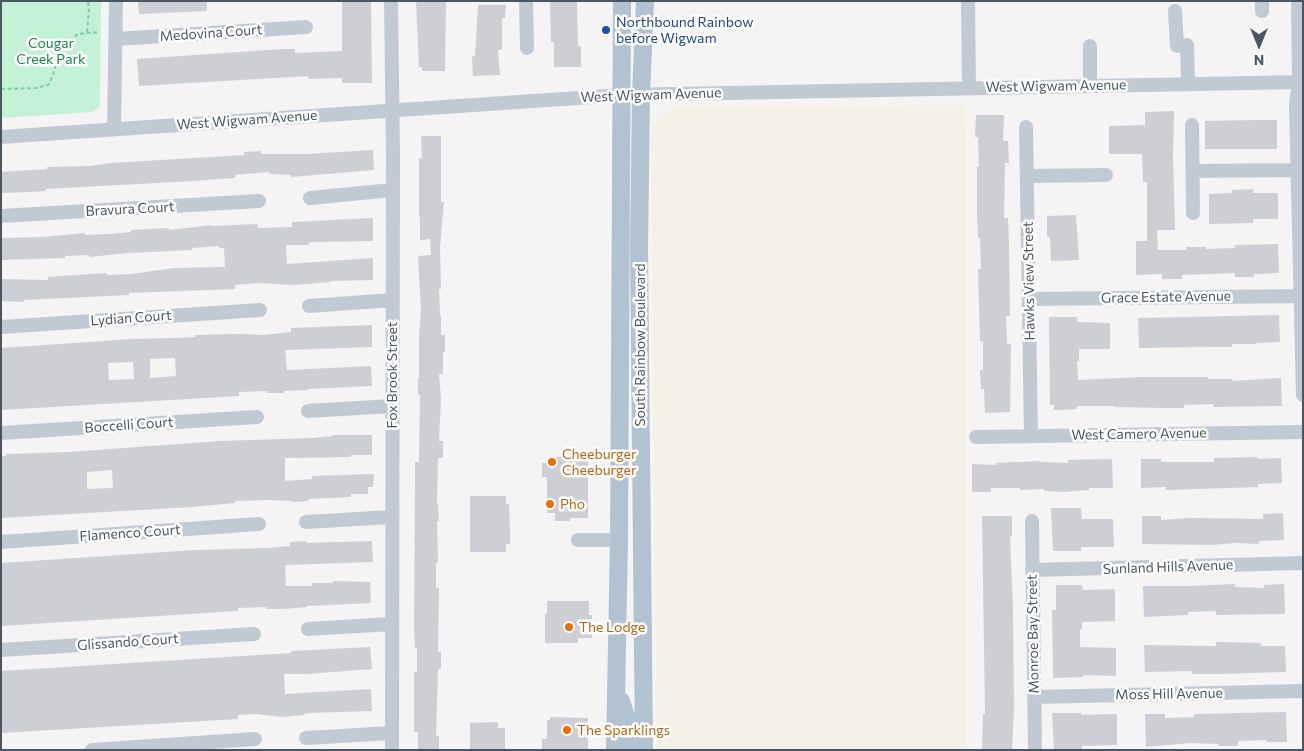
<!DOCTYPE html>
<html>
<head>
<meta charset="utf-8">
<style>
  body { margin:0 }
  #map { position:relative; width:1304px; height:751px; overflow:hidden; background:#f5f3f3; font-family:Commissioner,sans-serif }
  canvas { display:block }
  .frame { position:absolute; inset:0; border:2px solid #4a5661; pointer-events:none }
  .north { position:absolute; left:1234px; top:20px; width:50px; height:50px; -webkit-text-stroke:4px #fff; paint-order:stroke; rotate:180deg; font-size:14px; font-weight:700; line-height:20px; text-align:center; color:#4a5661 }
  .north::after { content:''; display:block; margin:auto; width:18px; height:22px; background:#4a5661; clip-path:polygon(50% 0,100% 100%,50% 72%,0 100%) }
</style>
</head>
<body>
<div id="map">
<canvas width="1304" height="751"></canvas>
<div class="frame"></div>
<div class="north">N</div>
</div>
<script>
const context = document.querySelector('canvas').getContext('2d');
context.lineJoin = 'round';
function fill(path, color) { context.fillStyle = color; context.fill(path, 'evenodd'); }
const toPath = rows => new Path2D(rows.map(r => 'M' + r).join(''));
function strokePath(path, color, width, dash) { context.strokeStyle = color; context.lineWidth = width; context.lineCap = dash ? 'butt' : 'round'; context.setLineDash(dash || []); context.stroke(path); }
function label(font, color, halo, rows, align = 'center') {
  context.font = font + ' Commissioner,sans-serif'; context.lineWidth = 5; context.setLineDash([]); context.textBaseline = 'middle'; context.strokeStyle = halo; context.fillStyle = color; for (const [text, x, y, turn = 0] of rows) {
    context.save(); context.translate(x, y); context.rotate((+turn || 0) * Math.PI / 180); context.textAlign = isNaN(turn) ? turn : align; if (halo) context.strokeText(text, 0, 0); context.fillText(text, 0, 0); context.restore();
  }
}
fill(toPath([
  [1,1,101,1,100,101,99,108,92,112,1,118]
]), '#c3f1d5');
fill(toPath([
  [965,105,966,750,657,750,651,127,672,107]
]), '#f5f0e5');
fill(toPath([
  [138,1,207,1,207,11,139,14],
  [342,1,371,1,372,83,342,83,342,78,309,79,308,76,139,86,137,59,283,49,295,49,295,53,342,51],
  [416,1,446,1,445,71,422,71,422,67,419,67],
  [550,1,577,1,578,46,581,46,581,67,554,67,554,42,551,42],
  [478,5,506,5,505,18,502,18,502,50,498,50,500,75,473,76,472,56,475,56],
  [1174,111,1173,157,1175,230,1157,230,1158,250,1186,250,1186,247,1206,247,1206,249,1235,248,1235,245,1278,244,1279,273,1254,274,1254,277,1235,277,1235,273,1182,275,1182,279,1162,279,1162,274,1136,275,1136,241,1147,241,1147,182,1143,182,1142,154,1109,154,1109,126,1145,125,1145,112],
  [976,115,1004,115,1003,141,1008,141,1009,163,1005,163,1004,218,1008,218,1009,244,1010,316,1006,316,1007,344,1011,344,1010,412,985,413,984,389,981,389,980,370,983,370,983,341,980,341,978,269,981,269,980,238,978,238,977,214,977,167,979,167,978,137,975,137],
  [1256,120,1277,120,1277,149,1205,149,1205,121],
  [421,136,441,136,441,202,444,202,440,247,441,289,439,289,440,315,441,315,441,335,445,335,445,352,443,352,443,374,439,374,441,399,439,441,443,441,443,458,438,458,437,504,438,504,439,521,437,521,438,563,436,563,436,588,439,588,438,652,441,652,441,669,438,669,436,736,439,736,439,750,418,750,418,732,414,732,414,672,417,672,417,648,415,648,414,626,415,479,415,462,419,462,420,395,418,395,418,378,419,378,419,336,421,310,418,256,431,255,430,239,420,240,420,217,419,217,419,158,422,159],
  [373,150,374,170,291,177,291,175,269,174,269,172,235,175,235,178,193,181,46,189,46,191,29,192,1,193,1,172,47,169,47,167,90,166,111,163,244,155,244,152,261,151,261,154,307,154],
  [1253,189,1253,193,1278,193,1278,219,1253,219,1253,223,1209,224,1209,194,1232,193,1232,190],
  [1076,215,1079,260,1051,261,1050,237,1047,237,1047,216],
  [373,218,373,241,309,242,309,245,286,245,287,264,373,258,373,280,330,281,331,282,293,285,260,283,235,285,235,289,129,293,129,295,24,300,24,302,1,301,1,279,48,280,48,277,106,273,107,275,132,274,174,268,225,267,224,248,219,248,219,246,192,248,192,250,128,253,89,257,89,255,65,256,65,258,1,260,1,238,43,237,85,233,85,235,109,234,131,232,131,230,169,228,169,230,212,225,212,226,257,224,258,228,292,227,292,222],
  [1279,315,1280,342,1256,343,1256,344,1232,344,1232,347,1207,347,1139,348,1138,318],
  [1049,317,1077,317,1077,322,1110,323,1110,349,1079,349,1079,361,1077,361,1078,380,1140,377,1208,377,1208,379,1232,379,1232,381,1281,378,1282,406,1213,407,1213,404,1184,405,1184,408,1164,408,1115,407,1115,406,1077,406,1077,409,1054,410,1054,405,1050,405],
  [372,325,372,347,285,350,287,370,371,366,372,386,308,389,308,390,284,391,284,393,267,393,267,391,239,392,239,396,1,410,1,348,132,339,175,338,195,337,195,335,237,334,263,335,291,332,291,328],
  [175,358,176,376,150,378,150,359],
  [133,362,134,379,109,380,108,363],
  [333,435,372,435,372,455,351,455,351,457,285,458,285,481,312,479,312,476,374,474,373,487,368,487,368,494,351,494,351,497,308,499,309,501,292,502,292,501,268,500,235,501,235,503,192,507,1,518,1,456,6,456,6,454,69,452,220,441,312,438,333,436],
  [112,470,113,488,87,489,87,472],
  [554,457,571,457,571,460,588,459,588,518,570,518,570,521,555,521,555,513,547,513,547,477,542,477,542,463,554,463],
  [1257,457,1258,459,1281,458,1282,483,1258,484,1258,487,1166,490,1166,487,1141,488,1141,459,1161,459,1161,462,1214,462,1214,458],
  [1112,459,1113,488,1089,488,1089,490,1064,492,1044,491,1044,489,1020,490,1020,488,991,488,991,492,972,492,972,464,996,465,996,463,1040,461,1040,462,1068,463,1068,460],
  [470,496,506,496,506,504,509,504,510,528,510,544,506,544,506,552,470,552],
  [1051,508,1081,508,1082,519,1113,519,1114,547,1081,547,1081,551,1053,551],
  [1283,513,1284,540,1259,541,1259,544,1235,543,1211,545,1142,544,1142,516,1161,516,1161,520,1190,518,1263,519,1263,514],
  [982,516,1012,516,1012,536,1010,536,1013,608,1014,709,1012,750,982,750,983,714,985,714],
  [306,541,306,543,372,541,373,562,285,565,286,586,312,586,312,583,333,583,333,581,370,582,371,603,307,606,307,607,284,609,266,609,267,607,238,608,238,611,1,626,1,563,195,550,267,548,290,546,290,542],
  [1235,584,1235,587,1264,588,1264,585,1284,584,1285,614,1216,615,1216,611,1188,612,1188,615,1144,617,1143,586,1187,586],
  [1056,585,1082,585,1083,590,1115,589,1115,621,1082,622,1082,629,1080,629,1080,647,1116,648,1116,676,1083,675,1083,677,1053,678,1052,610,1056,610],
  [547,601,589,601,589,615,592,615,592,638,578,638,578,643,545,643,545,614,547,614],
  [1216,642,1261,643,1261,646,1285,646,1286,672,1217,674,1192,674,1192,671,1145,672,1144,645,1216,646],
  [370,647,372,669,307,674,284,674,285,694,371,689,372,711,308,713,304,714,304,715,282,717,256,714,238,715,238,719,1,733,1,671,291,653,291,651],
  [1286,712,1287,742,1267,742,1266,740,1238,741,1238,746,1219,746,1219,744,1190,743,1146,747,1145,714,1165,714,1165,718,1194,717,1194,714],
  [1052,713,1081,713,1081,715,1117,714,1117,745,1082,746,1082,750,1054,750],
  [550,717,588,718,588,750,542,750,542,739,547,739,547,720,550,720],
  [498,722,498,728,505,728,505,750,470,750,470,723]
]), '#cdcfd5');
strokePath(toPath([
  [87,32,89,9,88,1],
  [1,89,36,88,48,85,53,75,59,53,67,43,78,34,99,32]
]), '#7ad0a6', 2, [4, 2.5]);
strokePath(toPath([
  [391,1,393,155,392,750],
  [526,1,527,48],
  [968,1,969,88],
  [1298,1,1299,82,1296,105,1303,395],
  [1175,11,1177,46],
  [1262,11,1262,1],
  [116,39,306,27],
  [1187,45,1188,83],
  [1090,46,1090,85],
  [1192,125,1193,213],
  [1026,127,1031,436],
  [114,129,116,1],
  [1,137,622,95,1303,82],
  [1193,171,1303,170],
  [1028,176,1106,175],
  [310,198,392,190],
  [1,216,259,201],
  [1030,299,1303,296],
  [309,306,393,300],
  [1,327,260,310],
  [308,411,392,406],
  [1,433,257,417],
  [976,437,1303,432],
  [1032,521,1035,750],
  [306,522,392,517],
  [578,540,619,540],
  [1,542,259,524],
  [1032,570,1303,563],
  [308,629,392,624],
  [1,650,254,634],
  [1034,697,1303,691],
  [306,738,392,733],
  [92,750,255,739]
]), '#c1cad2', 14);
strokePath(toPath([
  [621,701,631,733,631,750],
  [615,750,619,540,622,1],
  [644,750,639,250,641,94,645,1]
]), '#b3c2d1', 18);
for (const [x, y, r, color] of [
  [606,30,5,"#1a4fb4"],
  [552,462,5,"#e8710a"],
  [550,504,5,"#e8710a"],
  [569,627,5,"#e8710a"],
  [567,730,5,"#e8710a"]
]) { const dot = new Path2D(); dot.arc(x, y, r, 0, 2 * Math.PI); context.fillStyle = color; context.fill(dot); strokePath(dot, '#fff', 2); }
label('14px', '#164399', '#fff', [
  ["Northbound Rainbow",616,22],
  ["before Wigwam",616,38]
], 'left');
label('14px', '#4a5661', '#fff', [
  ["Medovina Court",211,33,-4],
  ["West Wigwam Avenue",1056,86,-1],
  ["West Wigwam Avenue",651,95,-2],
  ["West Wigwam Avenue",247,120,-4],
  ["Bravura Court",130,209,-3],
  ["Hawks View Street",1029,281,-91],
  ["Grace Estate Avenue",1166,297,-1],
  ["Lydian Court",131,318,-4],
  ["South Rainbow Boulevard",640,345,-90],
  ["Fox Brook Street",392,375,-90],
  ["Boccelli Court",129,425,-4],
  ["West Camero Avenue",1139,434,-1],
  ["Flamenco Court",130,533,-4],
  ["Sunland Hills Avenue",1168,567,-2],
  ["Monroe Bay Street",1033,634,-91],
  ["Glissando Court",128,642,-4],
  ["Moss Hill Avenue",1169,694,-1]
]);
label('14px', '#17864f', '#fff', [
  ["Cougar",51,43],
  ["Creek Park",51,59]
]);
label('14px', '#c56008', '#fff', [
  ["Cheeburger",562,454],
  ["Cheeburger",562,470],
  ["Pho",560,504],
  ["The Lodge",579,627],
  ["The Sparklings",577,730]
], 'left');
</script>
</body>
</html>
